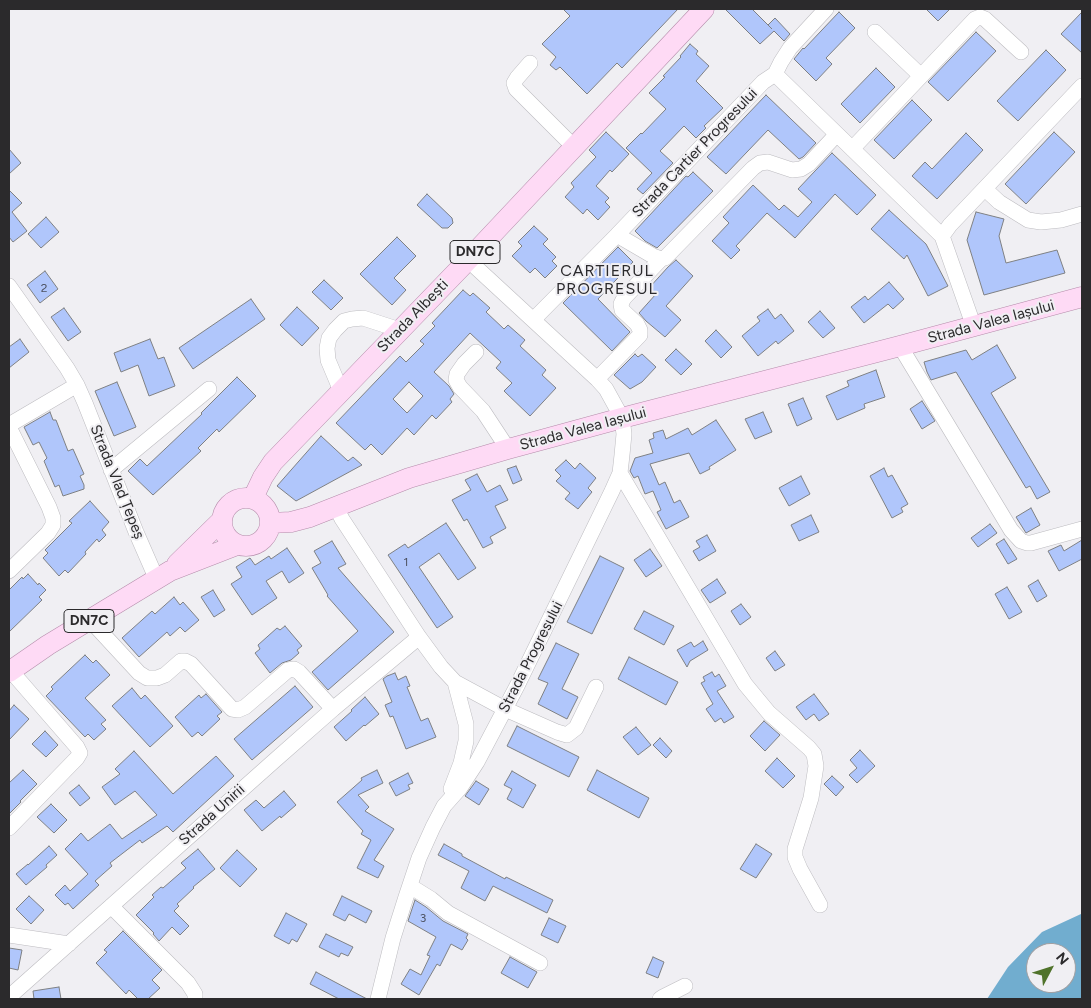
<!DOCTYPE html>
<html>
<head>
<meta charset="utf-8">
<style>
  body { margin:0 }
  #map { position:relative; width:1091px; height:1008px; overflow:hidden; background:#f0eff3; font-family:Figtree,sans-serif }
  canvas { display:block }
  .frame { position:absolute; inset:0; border:10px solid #2b2a2c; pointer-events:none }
  .north { position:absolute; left:1026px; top:943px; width:50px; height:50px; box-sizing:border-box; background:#f0eff3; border:1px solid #a1a0a3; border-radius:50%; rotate:50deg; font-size:14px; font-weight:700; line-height:20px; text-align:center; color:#2b2a2c }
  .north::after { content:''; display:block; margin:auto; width:18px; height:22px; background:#50732b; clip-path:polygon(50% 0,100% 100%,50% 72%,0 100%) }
</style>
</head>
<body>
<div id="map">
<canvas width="1091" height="1008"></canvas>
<div class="frame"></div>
<div class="north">N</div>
</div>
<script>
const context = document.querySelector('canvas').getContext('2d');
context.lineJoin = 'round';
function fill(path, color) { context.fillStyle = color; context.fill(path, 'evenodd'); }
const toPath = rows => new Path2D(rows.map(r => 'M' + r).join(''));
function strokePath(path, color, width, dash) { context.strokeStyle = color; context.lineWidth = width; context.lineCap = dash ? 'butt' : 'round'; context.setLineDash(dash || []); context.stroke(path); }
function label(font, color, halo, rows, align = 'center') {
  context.font = font + ' Figtree,sans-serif'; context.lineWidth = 4; context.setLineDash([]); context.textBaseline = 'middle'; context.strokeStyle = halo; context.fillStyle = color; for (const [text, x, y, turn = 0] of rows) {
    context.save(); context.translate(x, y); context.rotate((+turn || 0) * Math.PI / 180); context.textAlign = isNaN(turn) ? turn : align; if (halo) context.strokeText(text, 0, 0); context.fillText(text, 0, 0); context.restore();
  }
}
fill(toPath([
  [1081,914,1082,914,1082,999,987,999,1008,967,1042,932],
  [1036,953,1066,953,1066,983,1036,983]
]), '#71adcf');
const building = toPath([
  [563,9,678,9,622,68,617,63,587,94,560,67,556,70,550,65,556,57,542,44,570,16,563,9],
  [725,9,752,9,772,29,768,25,775,18,790,34,784,41,774,31,760,44,725,9],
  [926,9,950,9,938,21,926,9],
  [839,12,855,28,826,58,832,64,816,81,794,59,803,48,804,49,839,12],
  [1082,12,1082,53,1061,34,1082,12],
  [976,32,996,51,948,101,928,82,976,32],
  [690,44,698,51,696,54,709,66,696,81,723,108,704,126,706,128,696,138,684,126,660,151,673,163,643,194,637,189,652,173,626,148,641,133,642,134,666,109,649,93,665,77,663,76,681,57,680,56,690,44],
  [1046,50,1066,70,1018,121,997,101,1046,50],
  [876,68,895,87,860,123,841,104,876,68],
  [766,95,816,143,803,157,799,159,768,130,726,174,707,157,766,95],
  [912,100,932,120,894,159,874,140,912,100],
  [606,132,629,154,612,172,610,170,596,186,609,198,605,202,610,207,598,220,587,209,583,214,565,197,574,187,571,183,596,157,589,150,606,132],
  [1054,132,1075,152,1026,204,1005,184,1054,132],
  [966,133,983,150,937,199,912,176,925,162,932,169,966,133],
  [9,149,21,163,9,174,9,149],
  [832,153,876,195,857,215,835,194,795,238,767,213,736,246,740,250,731,259,712,241,729,223,723,217,753,185,779,210,784,205,798,217,812,202,798,189,832,153],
  [693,172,713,191,657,248,645,241,635,231,686,176,688,177,693,172],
  [9,190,22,203,12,212,27,231,13,242,9,237,9,190],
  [427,194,452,218,453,223,448,228,442,228,417,205,427,194],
  [889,210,926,244,948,286,928,296,907,255,904,259,871,229,889,210],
  [976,212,1004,219,999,236,1006,263,1057,250,1065,273,984,295,967,240,976,212],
  [46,217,59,232,41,248,28,234,46,217],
  [534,226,548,239,543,244,556,257,552,261,557,266,545,278,535,268,530,273,512,256,522,246,518,242,534,226],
  [397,237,416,256,394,278,406,290,392,305,360,274,397,237],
  [618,247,633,262,598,299,630,332,612,351,563,303,618,247],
  [676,260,693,276,666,306,681,320,665,337,646,321,639,313,656,294,649,288,668,267,676,260],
  [45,271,58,289,40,303,27,285,45,271],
  [324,280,343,298,331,310,312,292,324,280],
  [889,282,904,299,893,309,888,304,864,323,851,307,865,296,868,300,889,282],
  [463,290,470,296,473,293,490,308,486,312,504,329,508,325,525,340,520,346,546,370,542,375,556,388,530,416,504,391,512,383,496,368,501,362,470,333,434,372,449,386,454,394,450,399,452,402,436,419,432,415,414,435,407,428,382,455,371,444,365,450,336,423,400,356,406,362,424,344,420,341,435,326,432,323,463,290],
  [409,382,423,396,407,413,393,399,409,382],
  [251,299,265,319,193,369,179,348,251,299],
  [297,307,319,328,302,346,280,325,297,307],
  [64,308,81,332,68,341,51,317,64,308],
  [768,309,775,319,781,314,794,331,778,344,776,341,758,356,742,336,760,321,757,317,768,309],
  [820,311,835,328,823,338,808,322,820,311],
  [716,330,732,347,721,358,705,341,716,330],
  [20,339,29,352,9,368,9,347,20,339],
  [150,339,158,359,164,357,175,386,149,396,138,365,121,372,114,353,150,339],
  [997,345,1016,378,991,393,1050,492,1037,499,1030,486,1026,488,956,372,931,380,927,372,924,362,966,350,972,360,997,345],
  [676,349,692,364,681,375,665,360,676,349],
  [635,354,638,357,642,354,656,367,642,382,630,389,614,375,635,354],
  [876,370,885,397,864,404,865,408,837,420,826,396,849,386,847,381,876,370],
  [237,377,256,396,219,432,217,429,198,448,201,451,153,495,128,471,140,459,147,466,202,414,201,413,237,377],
  [117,382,136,427,114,436,95,391,117,382],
  [803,398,812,419,797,426,788,404,803,398],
  [922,401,935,421,922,429,910,409,922,401],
  [50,412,53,420,56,420,68,451,73,449,84,474,80,476,84,485,84,489,63,496,59,485,55,487,44,461,47,458,39,442,33,445,24,427,50,412],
  [763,412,772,432,755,439,745,419,763,412],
  [716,420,736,450,709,467,710,469,700,474,689,453,650,464,659,485,665,482,674,503,680,500,689,517,666,529,657,512,661,510,653,491,645,494,638,476,634,478,630,471,635,458,653,453,649,440,654,438,653,433,663,430,666,439,688,428,692,435,716,420],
  [321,436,348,461,353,457,362,465,296,501,277,486,321,436],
  [566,460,575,469,580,463,596,478,588,488,592,492,578,509,565,499,570,493,556,481,561,476,555,470,566,460],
  [516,466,522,480,513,484,507,469,516,466],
  [884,468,888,477,892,475,908,504,901,508,903,512,892,518,870,476,884,468],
  [477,474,487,492,500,485,508,500,495,506,506,528,490,537,493,543,483,548,467,519,464,521,452,500,471,490,465,480,477,474],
  [801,476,810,494,789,506,779,488,801,476],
  [90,501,109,522,102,530,106,535,99,542,97,539,85,552,86,554,68,573,65,570,59,576,43,558,48,553,45,550,72,523,69,521,90,501],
  [1031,508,1040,525,1026,533,1016,517,1031,508],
  [811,515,819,532,799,541,791,525,811,515],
  [446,523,476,568,458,580,439,553,419,567,453,617,437,628,388,555,405,544,408,548,446,523],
  [990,524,997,533,978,547,971,538,990,524],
  [707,535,716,551,699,561,693,551,700,547,696,541,707,535],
  [1004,539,1017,559,1008,564,996,544,1004,539],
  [1082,540,1082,559,1059,571,1048,551,1061,545,1064,551,1082,540],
  [332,541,346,564,338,568,394,632,328,690,312,672,358,631,327,596,328,595,312,568,321,563,314,551,332,541],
  [287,548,304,573,289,583,282,571,266,581,277,598,252,615,231,584,242,577,236,567,250,558,255,565,269,556,271,559,287,548],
  [650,549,662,566,646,577,634,560,650,549],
  [600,556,624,568,592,634,567,622,600,556],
  [28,574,38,585,39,583,46,590,39,597,42,600,9,632,9,590,22,577,23,579,28,574],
  [717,579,726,593,710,603,701,590,717,579],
  [1038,580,1047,596,1037,602,1028,586,1038,580],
  [1007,587,1022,612,1009,619,995,594,1007,587],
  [213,590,225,610,214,617,201,597,213,590],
  [174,597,180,605,183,602,199,620,185,632,180,627,170,636,167,632,139,657,122,638,152,611,155,614,174,597],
  [741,604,751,617,740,625,731,611,741,604],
  [644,611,674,626,664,645,634,629,644,611],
  [285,626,302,646,297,650,299,653,291,660,282,663,270,673,255,653,260,649,258,645,277,628,280,630,285,626],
  [703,641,708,650,690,661,687,667,677,650,691,642,694,647,703,641],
  [556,643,579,654,562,689,578,697,567,719,538,704,548,683,538,679,556,643],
  [775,651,785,665,775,671,766,658,775,651],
  [85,655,93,663,96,660,110,675,85,698,106,720,101,724,106,729,94,740,88,734,85,737,46,696,53,689,51,687,85,655],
  [629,657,678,682,666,705,618,679,629,657],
  [712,672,715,677,719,674,726,686,717,691,734,717,724,723,721,718,715,722,706,709,713,704,701,683,705,681,703,677,712,672],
  [395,673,398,680,406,676,410,686,407,687,421,721,428,718,436,737,406,749,393,716,390,717,385,705,392,702,383,679,387,676,395,673],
  [295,686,313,707,252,760,234,739,295,686],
  [132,688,141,699,145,695,173,726,150,747,112,706,132,688],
  [206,694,222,712,217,716,220,719,202,736,198,732,192,737,175,717,199,695,201,698,206,694],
  [814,694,829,714,819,721,814,714,806,720,796,707,814,694],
  [365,697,379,714,365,726,364,725,346,741,334,727,352,711,351,710,365,697],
  [14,705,29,719,9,740,9,711,14,705],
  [764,721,780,735,765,751,750,736,764,721],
  [517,726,579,757,569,777,507,746,517,726],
  [636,727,651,745,638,755,623,737,636,727],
  [45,731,58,745,46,757,32,744,45,731],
  [660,738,672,751,666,758,653,745,660,738],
  [860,750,875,766,857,783,849,775,857,768,850,760,860,750],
  [134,751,173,794,216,756,234,776,173,832,167,826,142,843,140,840,110,863,112,866,95,881,99,885,73,909,68,903,65,905,55,895,65,885,70,891,88,874,65,849,81,833,88,841,110,824,122,839,157,815,135,791,115,805,102,787,120,774,115,769,134,751],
  [777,758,795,776,783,788,765,771,777,758],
  [23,770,37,784,20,801,21,802,9,814,9,783,23,770],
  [377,770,383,783,358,795,369,807,365,811,394,829,374,860,384,866,378,878,357,868,371,840,361,834,363,831,337,802,362,780,361,778,377,770],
  [597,770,649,798,639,818,587,790,597,770],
  [512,771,536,785,523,808,507,799,512,789,504,785,512,771],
  [408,773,413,783,408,785,410,789,396,796,389,783,408,773],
  [832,776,844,787,836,796,824,784,832,776],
  [476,781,489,789,479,805,465,796,476,781],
  [79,785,90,798,80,806,69,793,79,785],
  [284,791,296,805,281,818,280,816,262,831,244,810,256,800,264,808,284,791],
  [51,804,67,820,54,833,37,817,51,804],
  [444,844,462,854,462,856,505,879,506,877,553,900,547,913,493,886,485,901,461,888,469,871,438,855,444,844],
  [756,844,772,854,756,878,740,869,756,844],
  [49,846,57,855,46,865,47,867,26,885,16,874,28,864,28,865,49,846],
  [198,849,215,869,193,887,194,888,177,904,179,906,174,911,189,926,180,935,172,927,159,941,153,934,154,933,136,915,154,897,152,895,161,887,163,888,186,868,181,863,198,849],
  [237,850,257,869,240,887,220,868,237,850],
  [29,896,44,910,31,924,16,909,29,896],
  [342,896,372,911,366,923,349,914,345,921,333,915,342,896],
  [415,900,426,907,443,921,468,934,466,938,468,940,462,950,451,944,440,966,437,964,419,995,401,984,410,969,421,975,430,956,427,955,436,937,408,921,415,900],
  [286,913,307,924,297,942,292,939,289,944,274,936,286,913],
  [549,918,566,926,558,943,541,935,549,918],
  [123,931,162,970,152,980,160,988,148,999,138,999,129,990,126,994,96,963,107,952,104,950,123,931],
  [326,934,353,947,348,956,341,953,339,957,319,947,326,934],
  [9,948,22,950,18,970,9,968,9,948],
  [510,957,537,972,528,988,501,973,510,957],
  [653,957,664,962,658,978,646,973,653,957],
  [316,972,367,999,339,999,310,984,316,972],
  [59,987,61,999,34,999,33,991,59,987]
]);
fill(building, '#b0c6fb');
strokePath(building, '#7e8083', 1);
const minor = toPath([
  [875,32,921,76],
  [530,63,517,78,514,83,516,89,574,147],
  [775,74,942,236],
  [852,149,975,19,980,17,985,19,1021,52],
  [985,189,999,202,1028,220,1041,222,1061,220,1082,214],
  [617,235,763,82,775,74,781,62,790,48,826,9],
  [9,286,67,368,77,385,85,403,136,532,157,580],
  [533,320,617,235,653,256,661,259,665,258,753,168,760,163,768,162,792,170,801,169,809,164,837,134],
  [974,327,942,236,950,225,1082,86],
  [900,346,1011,530,1021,541,1027,543,1031,543,1082,529],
  [476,352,464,364,457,374,456,380,460,387,483,411,508,449],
  [597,379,640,335,640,330,637,324,622,310,621,304,624,298,661,259],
  [341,391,328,360,327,348,329,338,335,330,344,321,352,319,363,318,400,330],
  [9,425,77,385],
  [9,427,49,507,53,518,53,525,48,533,9,571],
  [111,470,209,389],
  [620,473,745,684,769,713,809,748,814,754,816,766,811,798,795,849,795,857,800,869,820,905],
  [336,507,342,519,419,637,441,667,455,682,505,709,557,732,567,735,576,728,596,687],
  [90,620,139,673,147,678,157,678,165,675,181,661,185,661,191,664,232,709,238,710,245,707,288,670,294,669,299,672,333,709],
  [451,789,461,763,466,741,466,724,455,682],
  [9,828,77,758,80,753,77,747,11,671],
  [410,886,431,899,448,913,540,963],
  [111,906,188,983,195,994,195,999],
  [9,935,69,944],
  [9,997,274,761,333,709,419,637],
  [378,999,393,938,406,897,419,858,433,827,444,806,460,788,477,762,517,686,612,491,620,473,622,455,624,434,622,418,606,389,597,379,468,260],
  [660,999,663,997,685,986]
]);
const major = toPath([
  '222 522a24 24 0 1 1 48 0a24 24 0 1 1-48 0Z',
  [253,498,263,477,273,462,468,260,704,9],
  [270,523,291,522,310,517,409,478,508,449,622,418,900,346,1082,297],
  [177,564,221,521],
  [9,672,48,645,170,571,237,545]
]);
strokePath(minor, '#bdbcc0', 16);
strokePath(major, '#b48caa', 21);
strokePath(minor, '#fff', 15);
strokePath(major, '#fedaf5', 20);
label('12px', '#4c5160', null, [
  ["2",44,288],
  ["1",406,562],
  ["3",423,918]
]);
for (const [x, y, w] of [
  [475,252,50],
  [89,621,50]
]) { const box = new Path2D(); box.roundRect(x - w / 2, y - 11.5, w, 23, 4); context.fillStyle = '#f0eff3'; context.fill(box); strokePath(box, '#2b2a2c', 1); }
label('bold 14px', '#2b2a2c', null, [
  ["DN7C",475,252],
  ["DN7C",89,621]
]);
label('15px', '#2b2a2c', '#f0eff3', [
  ["Strada Cartier Progresului",695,153,-46],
  ["Strada Albești",413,316,-46],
  ["Strada Valea Iașului",991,322,-15],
  ["Strada Valea Iașului",583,429,-15],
  ["Strada Vlad Țepeș",117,482,68],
  ["Strada Progresului",531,657,-63],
  ["Strada Unirii",212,815,-42]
]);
context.letterSpacing = '1px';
label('16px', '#2b2a2d', '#f0eff3', [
  ["CARTIERUL",607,271],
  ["PROGRESUL",607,289]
]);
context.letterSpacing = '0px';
</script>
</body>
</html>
